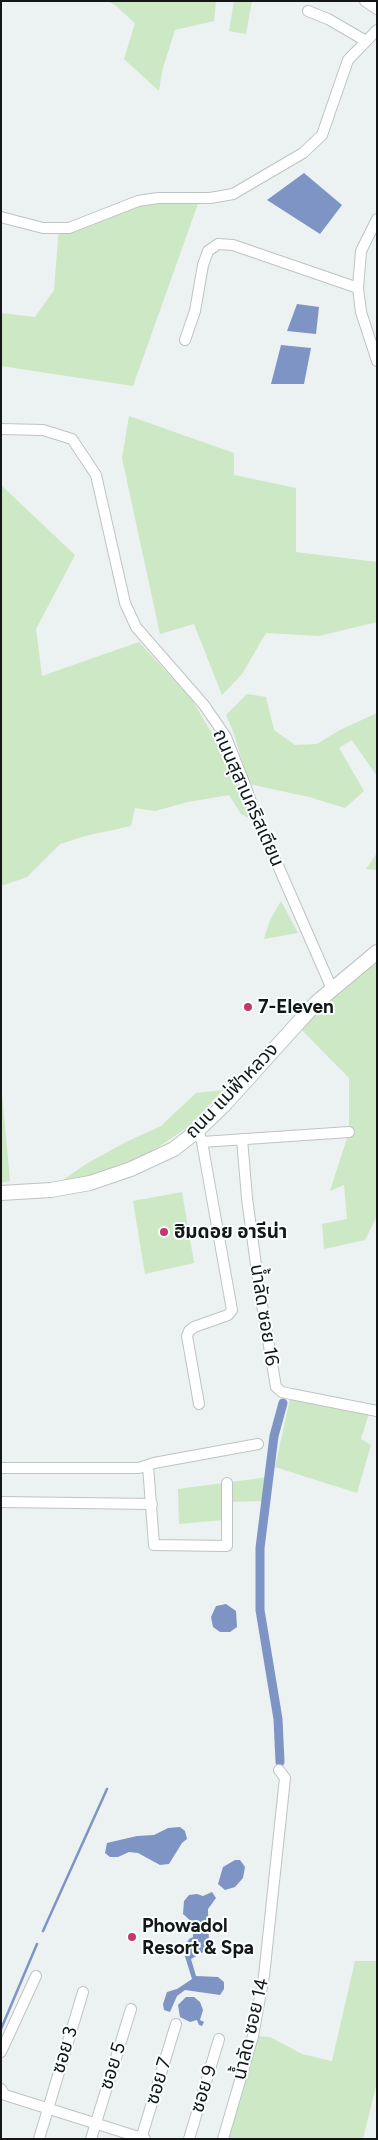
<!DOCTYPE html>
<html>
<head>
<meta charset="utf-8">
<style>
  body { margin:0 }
  #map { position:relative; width:378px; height:2140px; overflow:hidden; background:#ecf1f1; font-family:Figtree,sans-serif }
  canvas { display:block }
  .frame { position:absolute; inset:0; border:2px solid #151617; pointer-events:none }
</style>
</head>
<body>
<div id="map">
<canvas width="378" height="2140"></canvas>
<div class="frame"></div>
</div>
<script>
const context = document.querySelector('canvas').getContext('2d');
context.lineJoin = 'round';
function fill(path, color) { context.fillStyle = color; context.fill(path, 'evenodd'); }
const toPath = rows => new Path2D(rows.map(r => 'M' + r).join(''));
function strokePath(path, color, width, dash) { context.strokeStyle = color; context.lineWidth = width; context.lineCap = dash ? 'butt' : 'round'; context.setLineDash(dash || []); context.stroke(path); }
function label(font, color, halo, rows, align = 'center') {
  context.font = font + ' Figtree,"Noto Sans Thai",sans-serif'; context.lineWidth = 4; context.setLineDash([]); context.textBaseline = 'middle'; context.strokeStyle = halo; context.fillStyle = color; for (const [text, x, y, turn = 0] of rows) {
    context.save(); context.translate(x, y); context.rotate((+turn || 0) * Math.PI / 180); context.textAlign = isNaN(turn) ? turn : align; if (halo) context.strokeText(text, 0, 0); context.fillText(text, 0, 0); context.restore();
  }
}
fill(toPath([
  [107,1,216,1,214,21,175,30,162,71,159,91,124,59,135,23,115,5],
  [234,1,252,1,246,34,229,31],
  [200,198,133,386,1,366,1,313,35,317,54,290,59,228,133,203],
  [129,416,234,453,234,475,296,488,296,552,377,562,377,622,319,636,266,633,242,674,222,695,194,624,160,634,122,458],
  [1,485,75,555,36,629,42,676,139,642,192,700,229,762,250,819,241,814,229,795,188,802,155,811,135,808,131,826,85,836,60,844,27,877,1,886],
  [247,694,266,697,274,730,295,745,317,744,340,730,377,713,377,776,352,740,339,748,364,791,345,808,309,797,249,784,234,734,226,715],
  [377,853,377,870,366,869],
  [281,901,298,933,264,939,270,920],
  [377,959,377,1216,365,1240,324,1249,322,1224,347,1219,344,1185,330,1191,349,1132,349,1078,300,1028,361,970],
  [1,1083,10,1181,1,1183],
  [223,1090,191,1125,151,1152,98,1175,63,1180,86,1164,126,1142,161,1126,196,1093],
  [182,1192,194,1263,145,1274,133,1201],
  [291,1394,370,1410,361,1439,371,1445,357,1493,275,1467],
  [269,1477,267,1501,225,1502,223,1520,179,1524,178,1489],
  [355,1961,377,1961,377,2082,363,2139,223,2139,253,2036,270,2037,302,2054,332,2061]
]), '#cce8c4');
fill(toPath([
  [304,173,342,205,320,234,267,200],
  [297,304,319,307,316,334,287,331],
  [281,345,311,348,304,384,271,384],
  [226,1604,236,1611,237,1627,230,1632,220,1632,213,1627,211,1617,216,1606],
  [180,1827,185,1831,187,1839,182,1843,169,1864,160,1865,138,1853,129,1852,118,1857,110,1857,105,1853,107,1843,137,1836,154,1835,168,1828],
  [235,1860,240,1860,245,1867,243,1878,235,1887,225,1890,218,1884,223,1867],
  [212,1892,216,1898,208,1909,209,1943,205,1951,191,1959,196,1976,218,1977,224,1982,224,1989,220,1995,185,1990,177,1996,170,2012,164,2010,163,2004,167,1992,177,1989,192,1979,183,1950,189,1939,193,1937,193,1923,183,1914,184,1901,189,1895,197,1894,203,1896],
  [186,1997,194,1997,200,2002,203,2010,200,2020,204,2022,202,2026,199,2025,197,2020,190,2022,180,2017,178,2005]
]), '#7e94c5');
strokePath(toPath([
  [43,1931,107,1789],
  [1,2029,37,1944]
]), '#7e94c5', 2.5);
strokePath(toPath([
  [280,1762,278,1719,260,1610,260,1548,274,1436,283,1403]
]), '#7e94c5', 9);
const street = toPath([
  [365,1,377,9],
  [308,11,328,19,366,41],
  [1,217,43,228,69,228,138,201,158,198,210,198,233,194,303,153,322,135,348,60,377,30],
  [377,219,361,251,358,288,361,312,377,361],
  [185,340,195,311,203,265,208,251,218,244,233,245,358,288],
  [1,429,43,430,72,439,96,475,125,603,136,627,204,705,226,737,245,785,255,813,332,989],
  [198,1130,202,1142,232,1310,228,1315,194,1327,189,1331,187,1336,199,1404],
  [242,1139,247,1198,259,1287,276,1387,282,1392,291,1394,377,1411],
  [202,1142,349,1132],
  [148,1466,154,1545,227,1546,227,1483],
  [1,1468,139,1468,154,1463,258,1444],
  [1,1502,152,1504],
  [1,2052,36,1976],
  [1,2089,5,2095,145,2139],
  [39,2139,83,1992],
  [91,2139,131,2009],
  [141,2139,176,2024],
  [189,2139,219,2039],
  [223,2139,253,2036,264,1976,285,1778,279,1770]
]);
const secondary = toPath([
  [1,1193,51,1190,90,1183,131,1169,174,1149,198,1130,224,1105,316,1003,377,952]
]);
strokePath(street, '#bec3c3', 12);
strokePath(secondary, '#bec3c3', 16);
strokePath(street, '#fff', 10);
strokePath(secondary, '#fff', 14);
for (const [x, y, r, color] of [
  [248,1007,5,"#c4386d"],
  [164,1232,5,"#c4386d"],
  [132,1937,5,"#c4386d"]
]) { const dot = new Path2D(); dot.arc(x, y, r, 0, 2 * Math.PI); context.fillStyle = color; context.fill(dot); strokePath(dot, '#f9fefe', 2); }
label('19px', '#151617', '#f9fefe', [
  ["ถนนสุสานคริสเตียน",248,798,66],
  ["ถนน แม่ฟ้าหลวง",232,1091,-46],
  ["น้ำลัด ซอย 16",264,1315,81],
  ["น้ำลัด ซอย 14",251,2029,-77],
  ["ซอย 3",65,2050,-73],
  ["ซอย 5",113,2066,-73],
  ["ซอย 7",159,2081,-73],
  ["ซอย 9",204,2089,-73]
]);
label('bold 19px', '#151617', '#f9fefe', [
  ["7-Eleven",258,1007],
  ["ฮิมดอย อารีน่า",174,1232],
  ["Phowadol",142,1926],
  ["Resort & Spa",142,1948]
], 'left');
</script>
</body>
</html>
